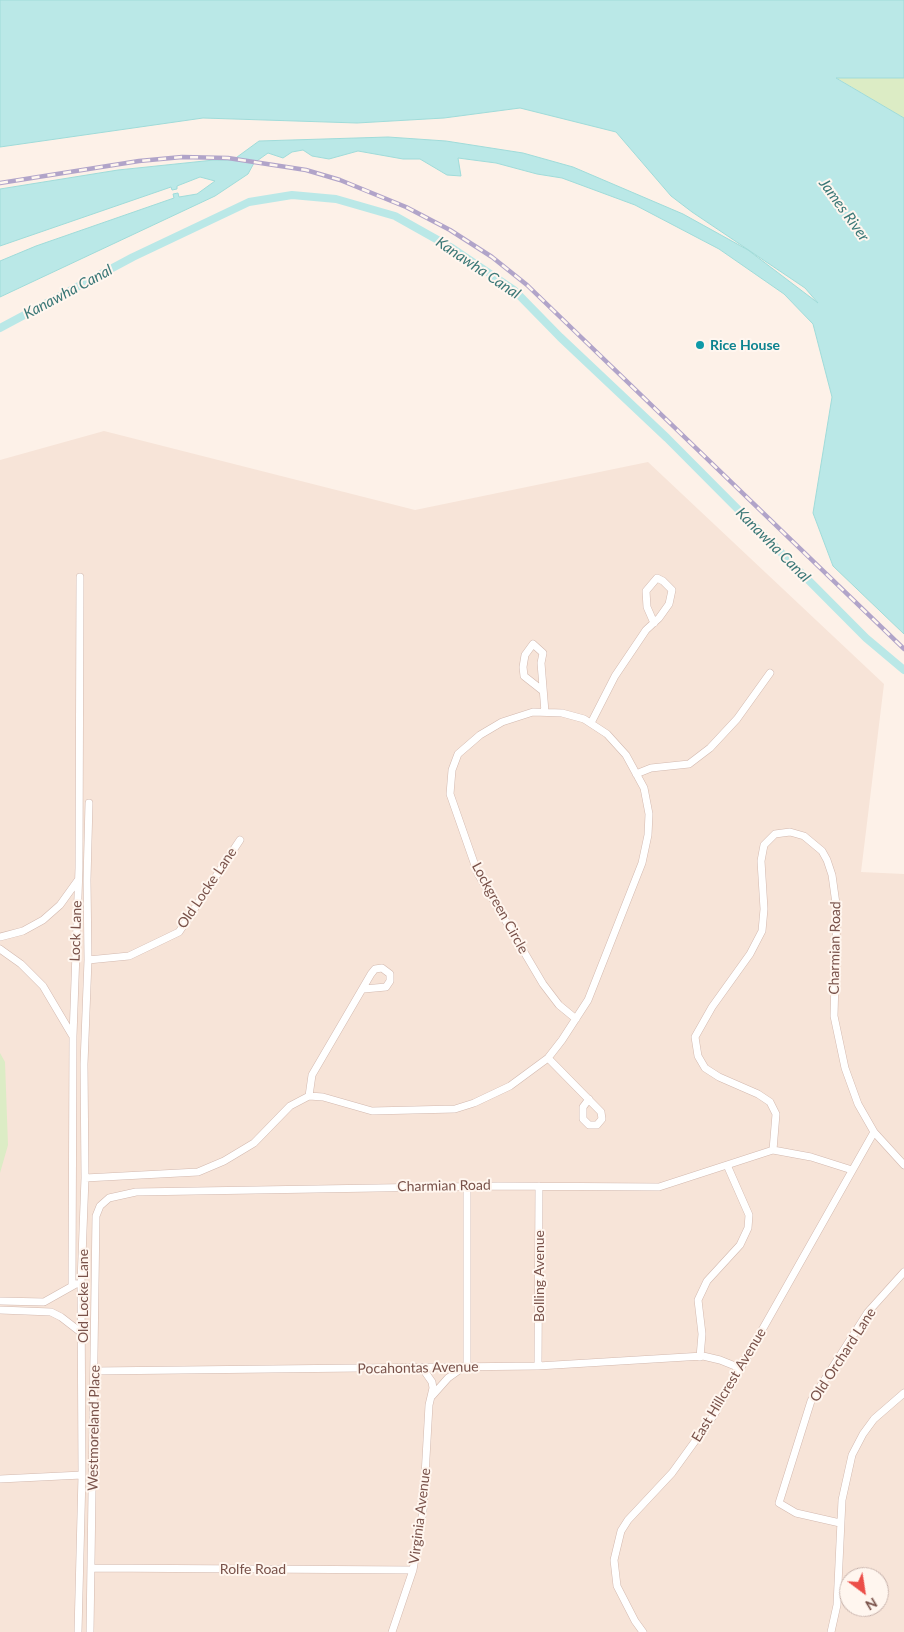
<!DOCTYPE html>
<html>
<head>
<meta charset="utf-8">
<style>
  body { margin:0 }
  #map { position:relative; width:904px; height:1632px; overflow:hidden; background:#fdf1e8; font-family:Lato,sans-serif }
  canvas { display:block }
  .north { position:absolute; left:839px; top:1567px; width:50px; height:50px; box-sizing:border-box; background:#fff6ef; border:1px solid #c9b4ad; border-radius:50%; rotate:149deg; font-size:14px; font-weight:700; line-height:20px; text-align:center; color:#79524a }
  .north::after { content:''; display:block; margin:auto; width:18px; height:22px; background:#ec4e48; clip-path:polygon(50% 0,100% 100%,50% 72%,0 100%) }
</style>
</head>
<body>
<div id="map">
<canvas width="904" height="1632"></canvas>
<div class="north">N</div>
</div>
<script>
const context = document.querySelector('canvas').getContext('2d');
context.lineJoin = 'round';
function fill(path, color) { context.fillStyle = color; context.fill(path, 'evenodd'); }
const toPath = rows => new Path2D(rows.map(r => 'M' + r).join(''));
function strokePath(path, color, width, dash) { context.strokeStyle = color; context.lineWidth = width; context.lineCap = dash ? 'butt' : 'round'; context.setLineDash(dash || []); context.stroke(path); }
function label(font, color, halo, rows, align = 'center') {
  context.font = font + ' Lato,sans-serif'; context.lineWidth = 4; context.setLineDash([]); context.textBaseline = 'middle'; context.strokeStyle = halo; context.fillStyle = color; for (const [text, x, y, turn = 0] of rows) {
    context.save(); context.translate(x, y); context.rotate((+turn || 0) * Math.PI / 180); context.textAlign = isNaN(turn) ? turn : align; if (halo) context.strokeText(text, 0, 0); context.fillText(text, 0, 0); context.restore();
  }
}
fill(toPath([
  [104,431,415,510,648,462,884,684,861,872,904,874,904,1632,0,1632,0,460],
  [849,1577,879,1577,879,1607,849,1607]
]), '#f7e4d8');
fill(toPath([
  [835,77,904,78,904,118,878,103],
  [0,1053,5,1062,8,1145,0,1173]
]), '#dcecc5');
const water = toPath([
  [0,0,904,0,904,78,836,78,904,118,904,634,833,566,813,513,832,397,813,324,784,294,719,249,635,205,562,178,537,174,496,163,458,158,461,176,447,175,420,159,403,159,358,151,329,159,312,156,303,150,292,152,283,158,268,153,254,163,248,174,215,196,0,297,0,261,36,246,174,198,173,194,178,193,179,197,197,194,215,181,200,177,177,186,177,189,172,190,171,187,0,246,0,189,118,170,214,160,233,160,259,141,388,137,446,141,523,153,573,167,683,214,748,250,818,303,805,288,692,212,671,196,616,132,520,108,444,118,357,123,203,118,0,147,0,0]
]);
fill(water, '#bae8e7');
strokePath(water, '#a0dbd9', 1);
strokePath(toPath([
  [0,328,133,257,249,202,292,195,336,199,395,216,452,248,514,290,560,337,667,438,866,638,904,670]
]), '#bae8e7', 8);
const minor = toPath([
  [543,691,524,676,523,667,525,655,533,644,543,653,541,663,545,712],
  [591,723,615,676,646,630,659,618,669,604,672,590,663,581,657,578,646,591,647,607,654,623],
  [636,774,651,768,689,764,710,748,737,719,770,673],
  [0,937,23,931,43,920,60,905,78,880],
  [0,949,21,964,43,986,72,1035],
  [88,960,129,956,179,932,240,840],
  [548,1058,601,1112,602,1119,597,1125,589,1125,583,1119,583,1107,589,1099],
  [309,1096,312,1075,371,974,375,969,382,968,390,974,390,981,386,987,364,989],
  [773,1150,776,1114,770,1102,758,1094,719,1077,705,1068,698,1056,695,1037,712,1007,750,954,762,931,764,909,761,861,764,845,775,834,790,832,804,836,822,851,827,860,832,875,837,911,834,1016,845,1068,858,1104,874,1132,904,1165],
  [85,1178,198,1172,224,1161,254,1143,290,1106,309,1096,323,1097,372,1111,455,1109,474,1103,510,1086,548,1058,562,1040,588,1000,642,863,648,835,649,814,644,788,626,755,607,734,584,719,562,713,533,712,502,722,480,735,458,754,452,770,450,794,478,874,543,984,559,1005,576,1019],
  [467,1186,467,1367],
  [72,1284,73,1036,79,868,80,577],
  [0,1301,44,1302,76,1284],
  [0,1310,51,1312,61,1317,83,1334],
  [700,1357,702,1334,698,1300,707,1281,740,1245,748,1228,749,1215,727,1165],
  [538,1366,539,1186],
  [94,1371,538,1366,703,1356,720,1360,740,1368],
  [432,1396,448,1378,462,1368],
  [0,1479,82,1475],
  [840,1523,796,1513,779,1503,811,1401,868,1312,904,1272],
  [92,1568,413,1570],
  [78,1632,82,1475,81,1283,85,1178,84,1064,88,960,87,880,89,803],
  [90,1632,96,1216,100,1206,109,1198,136,1192,498,1186,659,1187,773,1150,811,1157,852,1170],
  [392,1632,413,1570,423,1511,429,1405,433,1388,432,1382,423,1369],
  [643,1632,635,1621,617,1586,614,1560,621,1531,628,1520,672,1473,714,1415,874,1132],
  [831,1632,837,1605,842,1500,852,1455,863,1434,874,1419,904,1393]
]);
strokePath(minor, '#d3b9af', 8);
strokePath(minor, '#fff', 7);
const rail = toPath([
  [0,183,139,161,182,157,228,158,306,170,340,180,406,207,450,230,492,257,527,285,904,649]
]);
strokePath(rail, '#b1a4c9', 4.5);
strokePath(rail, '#fff6ef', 2.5, [8]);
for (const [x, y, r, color] of [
  [700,345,5,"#0f9aa8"]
]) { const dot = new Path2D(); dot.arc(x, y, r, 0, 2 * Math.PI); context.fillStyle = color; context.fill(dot); strokePath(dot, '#fff6ef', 2); }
label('bold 14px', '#0d838f', '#fff6ef', [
  ["Rice House",710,345]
], 'left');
label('14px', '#79524a', '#fff6ef', [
  ["Old Locke Lane",207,888,-56],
  ["Lockgreen Circle",500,908,61],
  ["Lock Lane",76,931,-88],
  ["Charmian Road",835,948,-89],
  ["Charmian Road",444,1186,-1],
  ["Bolling Avenue",539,1276,-90],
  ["Old Locke Lane",83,1296,-90],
  ["Old Orchard Lane",843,1355,-57],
  ["Pocahontas Avenue",418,1368,-1],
  ["East Hillcrest Avenue",729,1385,-59],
  ["Westmoreland Place",94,1428,-89],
  ["Virginia Avenue",420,1516,-83],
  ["Rolfe Road",253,1569]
]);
label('italic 15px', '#3a7776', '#fff6ef', [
  ["James River",844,210,54],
  ["Kanawha Canal",478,268,34],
  ["Kanawha Canal",68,292,-28],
  ["Kanawha Canal",773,545,45]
]);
</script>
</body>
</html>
